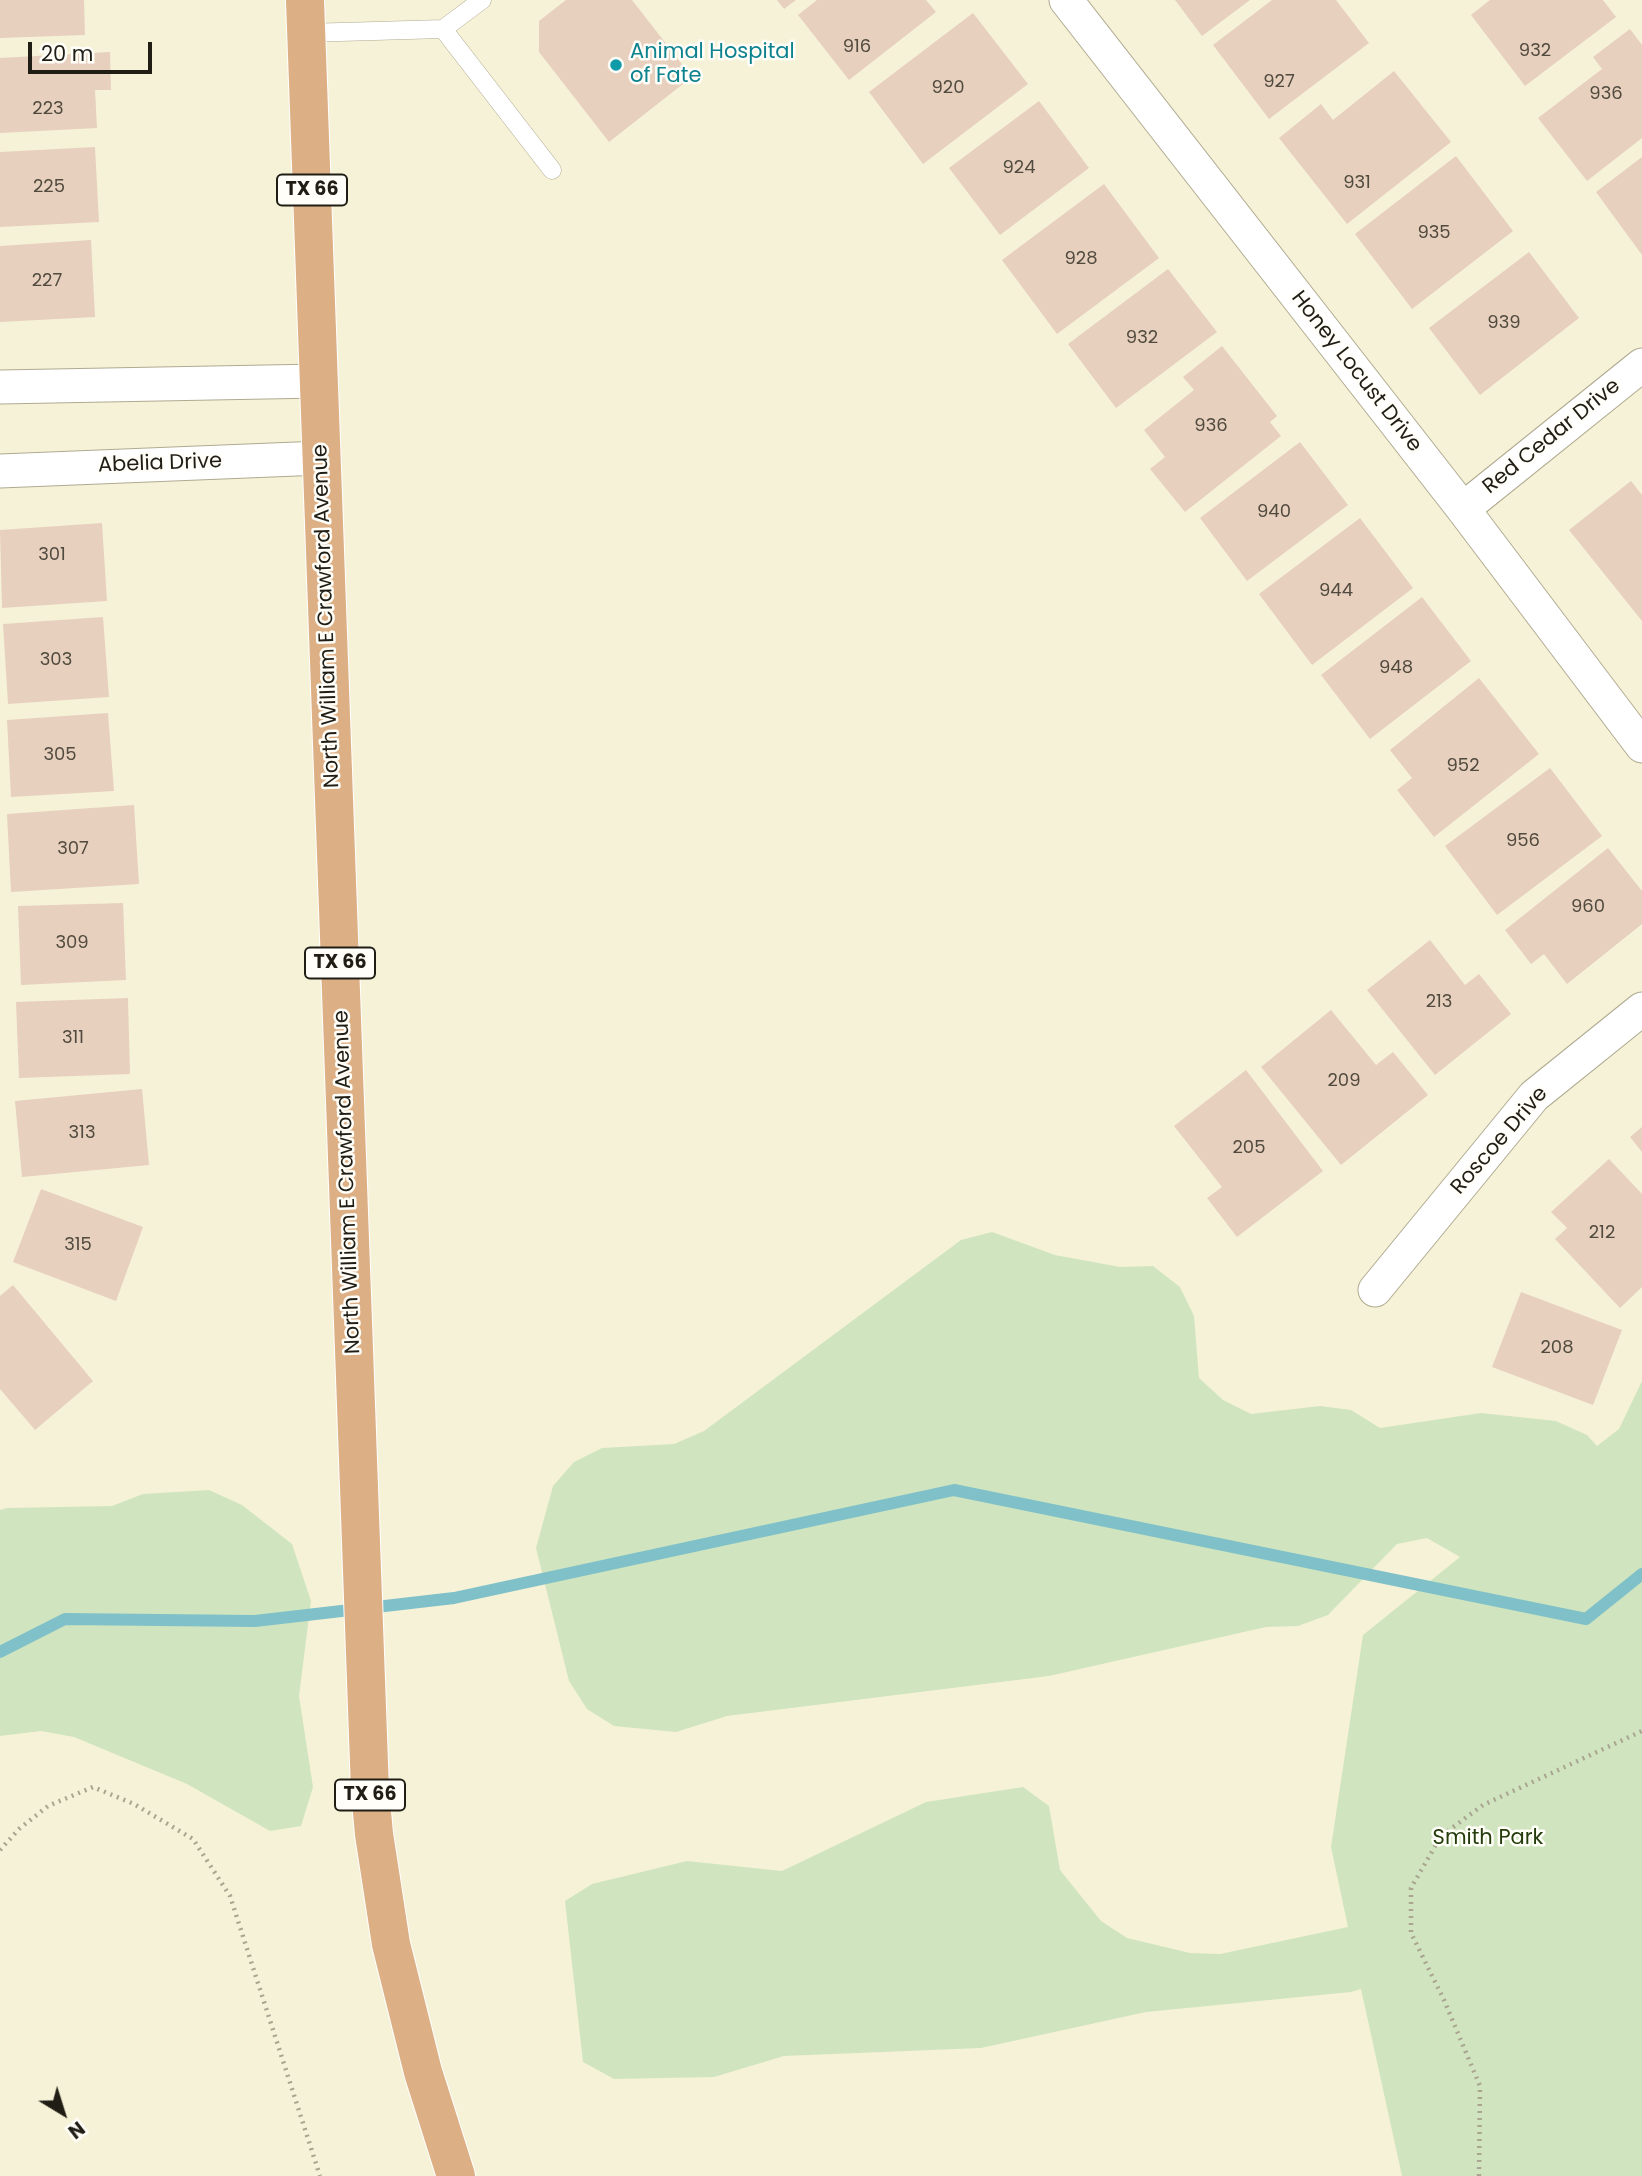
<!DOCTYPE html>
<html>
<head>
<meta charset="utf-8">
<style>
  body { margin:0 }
  #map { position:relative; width:1642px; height:2176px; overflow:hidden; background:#f6f2d7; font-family:Poppins,sans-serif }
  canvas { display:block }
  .north { position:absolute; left:28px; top:2078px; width:70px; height:70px; -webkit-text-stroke:5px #fffef9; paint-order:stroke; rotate:142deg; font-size:19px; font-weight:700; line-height:28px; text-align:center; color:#1f1d14 }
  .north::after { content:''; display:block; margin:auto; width:24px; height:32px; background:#1f1d14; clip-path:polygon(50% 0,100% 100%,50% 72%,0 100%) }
  .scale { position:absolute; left:28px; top:42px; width:124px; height:32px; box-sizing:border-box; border:4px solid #1f1d14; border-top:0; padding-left:9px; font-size:21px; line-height:24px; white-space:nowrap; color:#1f1d14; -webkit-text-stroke:5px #fffef9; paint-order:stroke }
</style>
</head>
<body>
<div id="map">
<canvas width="1642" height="2176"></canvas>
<div class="north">N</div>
<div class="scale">20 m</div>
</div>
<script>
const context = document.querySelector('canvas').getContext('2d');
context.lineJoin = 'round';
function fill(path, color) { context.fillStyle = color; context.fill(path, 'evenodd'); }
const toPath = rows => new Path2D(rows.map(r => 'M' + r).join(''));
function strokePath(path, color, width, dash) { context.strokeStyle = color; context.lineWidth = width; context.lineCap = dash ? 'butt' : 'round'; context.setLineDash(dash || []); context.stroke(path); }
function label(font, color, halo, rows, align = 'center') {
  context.font = font + ' Poppins,sans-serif'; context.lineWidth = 5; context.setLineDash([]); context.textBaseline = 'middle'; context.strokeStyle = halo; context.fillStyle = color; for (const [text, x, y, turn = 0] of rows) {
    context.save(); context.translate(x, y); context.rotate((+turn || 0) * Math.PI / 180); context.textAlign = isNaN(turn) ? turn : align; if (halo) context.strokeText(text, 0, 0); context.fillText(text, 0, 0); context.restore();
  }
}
fill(toPath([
  [992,1232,1055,1255,1120,1267,1153,1266,1180,1287,1194,1316,1199,1378,1223,1400,1251,1414,1320,1406,1351,1410,1380,1428,1481,1413,1556,1421,1587,1435,1597,1446,1619,1429,1642,1381,1642,2176,1402,2176,1361,1989,1351,1992,1146,2012,981,2048,784,2056,714,2077,614,2079,583,2062,565,1901,592,1884,687,1861,782,1871,926,1802,1023,1787,1049,1806,1060,1870,1101,1921,1127,1938,1190,1953,1220,1954,1348,1927,1331,1847,1363,1635,1460,1557,1427,1538,1397,1544,1328,1615,1298,1626,1266,1627,1049,1676,727,1716,676,1732,614,1726,587,1709,569,1681,536,1548,553,1486,574,1462,602,1448,674,1444,704,1431,961,1240],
  [209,1490,242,1505,292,1544,311,1601,299,1696,313,1787,301,1826,270,1831,187,1784,74,1737,41,1731,0,1736,0,1510,7,1508,112,1506,143,1494]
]), '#d0e5bf');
strokePath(toPath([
  [0,1652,65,1619,255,1621,454,1598,954,1490,1586,1619,1642,1574]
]), '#80c1c9', 12);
fill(toPath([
  [0,0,84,0,85,35,0,38],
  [566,0,632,0,692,77,609,142,539,52,539,21],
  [777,0,796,0,784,9],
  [817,0,926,0,936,12,849,80,798,15],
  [1175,0,1250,0,1202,36],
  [1272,0,1336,0,1369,43,1269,119,1213,45],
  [1490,0,1603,0,1616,17,1525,86,1471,15],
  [973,13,1028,84,923,164,869,92],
  [1630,29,1642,45,1642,138,1587,181,1538,118,1602,69,1593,57],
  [110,52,111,90,95,90,97,128,0,133,0,58],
  [1394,71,1451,142,1347,224,1279,138,1321,104,1333,120],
  [1039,101,1089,168,1000,235,949,168],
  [95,147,99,222,0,227,0,152],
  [1456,156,1513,231,1412,309,1355,234],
  [1642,157,1642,255,1596,192],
  [1104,184,1159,258,1057,334,1002,260],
  [91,240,95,317,0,322,0,246],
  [1529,252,1579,318,1480,395,1429,328],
  [1168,269,1217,332,1116,408,1068,344],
  [1222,346,1277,416,1270,422,1281,436,1185,512,1150,469,1165,457,1144,430,1194,390,1183,377],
  [1300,442,1348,505,1247,581,1200,518],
  [1631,481,1642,495,1642,621,1569,530],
  [1360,518,1413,588,1312,665,1259,594],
  [102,523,107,601,2,608,0,530],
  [1422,597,1471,661,1370,739,1321,675],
  [103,617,109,697,8,704,3,624],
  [1479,678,1539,754,1434,837,1397,790,1412,778,1390,750],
  [108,713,114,791,11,797,7,720],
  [1550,768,1602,836,1497,915,1445,846],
  [134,805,139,884,11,892,7,814],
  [1608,848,1642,891,1642,924,1567,984,1544,954,1531,964,1505,930],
  [123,903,126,980,21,985,18,906],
  [1430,940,1465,985,1479,974,1511,1014,1435,1075,1367,990],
  [128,998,130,1074,19,1078,16,1002],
  [1331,1010,1376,1065,1393,1052,1428,1095,1341,1165,1261,1067],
  [1246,1070,1323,1171,1237,1237,1207,1198,1222,1187,1174,1126],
  [142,1089,149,1165,22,1177,15,1101],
  [1642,1127,1642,1152,1630,1137],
  [1609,1159,1642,1194,1642,1287,1620,1308,1555,1239,1567,1228,1551,1212],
  [41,1189,143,1227,116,1301,13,1262],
  [13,1285,93,1381,35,1430,0,1389,0,1296],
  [1521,1292,1622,1330,1593,1405,1492,1367]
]), '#e7d0be');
const lane = toPath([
  [443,29,482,0],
  [306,33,443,29,552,170]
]);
const street = toPath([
  [1066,0,1463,509,1642,746],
  [0,387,319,381],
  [0,471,321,458],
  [1463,509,1642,365],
  [1375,1290,1534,1096,1642,1009]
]);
const primary = toPath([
  [305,0,370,1790,374,1834,391,1944,423,2072,456,2176]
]);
strokePath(lane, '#afaa91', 19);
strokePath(street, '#afaa91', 35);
strokePath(primary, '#fff', 40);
strokePath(toPath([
  [0,1850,19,1829,48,1806,93,1787,134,1804,193,1839,230,1896,320,2176],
  [1479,2176,1480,2086,1444,2000,1411,1933,1411,1888,1441,1836,1483,1805,1642,1731]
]), '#a9a591', 4.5, [2, 5]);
strokePath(lane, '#fff', 18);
strokePath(street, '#fff', 33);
strokePath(primary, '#ddaf85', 38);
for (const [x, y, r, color] of [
  [616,65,7,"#0f9aa8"]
]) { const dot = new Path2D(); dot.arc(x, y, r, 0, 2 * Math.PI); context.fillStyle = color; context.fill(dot); strokePath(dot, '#fffef9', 2.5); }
label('18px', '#514a3e', null, [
  ["916",857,47],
  ["932",1535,51],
  ["927",1279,82],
  ["920",948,88],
  ["936",1606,94],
  ["223",48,109],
  ["924",1019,168],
  ["931",1357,183],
  ["225",49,187],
  ["935",1434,233],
  ["928",1081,259],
  ["227",47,281],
  ["939",1504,323],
  ["932",1142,338],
  ["936",1211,426],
  ["940",1274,512],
  ["301",52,555],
  ["944",1336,591],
  ["303",56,660],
  ["948",1396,668],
  ["305",60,755],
  ["952",1463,766],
  ["956",1523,841],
  ["307",73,849],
  ["960",1588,907],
  ["309",72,943],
  ["213",1439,1002],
  ["311",73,1038],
  ["209",1344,1081],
  ["313",82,1133],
  ["205",1249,1148],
  ["212",1602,1233],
  ["315",78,1245],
  ["208",1557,1348]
]);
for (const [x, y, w] of [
  [312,190,70],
  [340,963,70],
  [370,1795,70]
]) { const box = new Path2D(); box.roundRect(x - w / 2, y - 15.5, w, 31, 5); context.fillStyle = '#fffef9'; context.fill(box); strokePath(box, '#1f1d14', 2); }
label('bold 19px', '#1f1d14', null, [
  ["TX 66",312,190],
  ["TX 66",340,963],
  ["TX 66",370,1795]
]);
label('21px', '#0d838f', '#fffef9', [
  ["Animal Hospital",630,53],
  ["of Fate",630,77]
], 'left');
label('21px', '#1f1d14', '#fffef9', [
  ["Honey Locust Drive",1356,372,52],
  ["Red Cedar Drive",1552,437,-39],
  ["Abelia Drive",160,464,-2],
  ["North William E Crawford Avenue",327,616,-92],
  ["Roscoe Drive",1500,1141,-49],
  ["North William E Crawford Avenue",348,1182,-92]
]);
label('21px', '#253c0c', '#fffef9', [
  ["Smith Park",1488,1839]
]);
</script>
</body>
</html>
